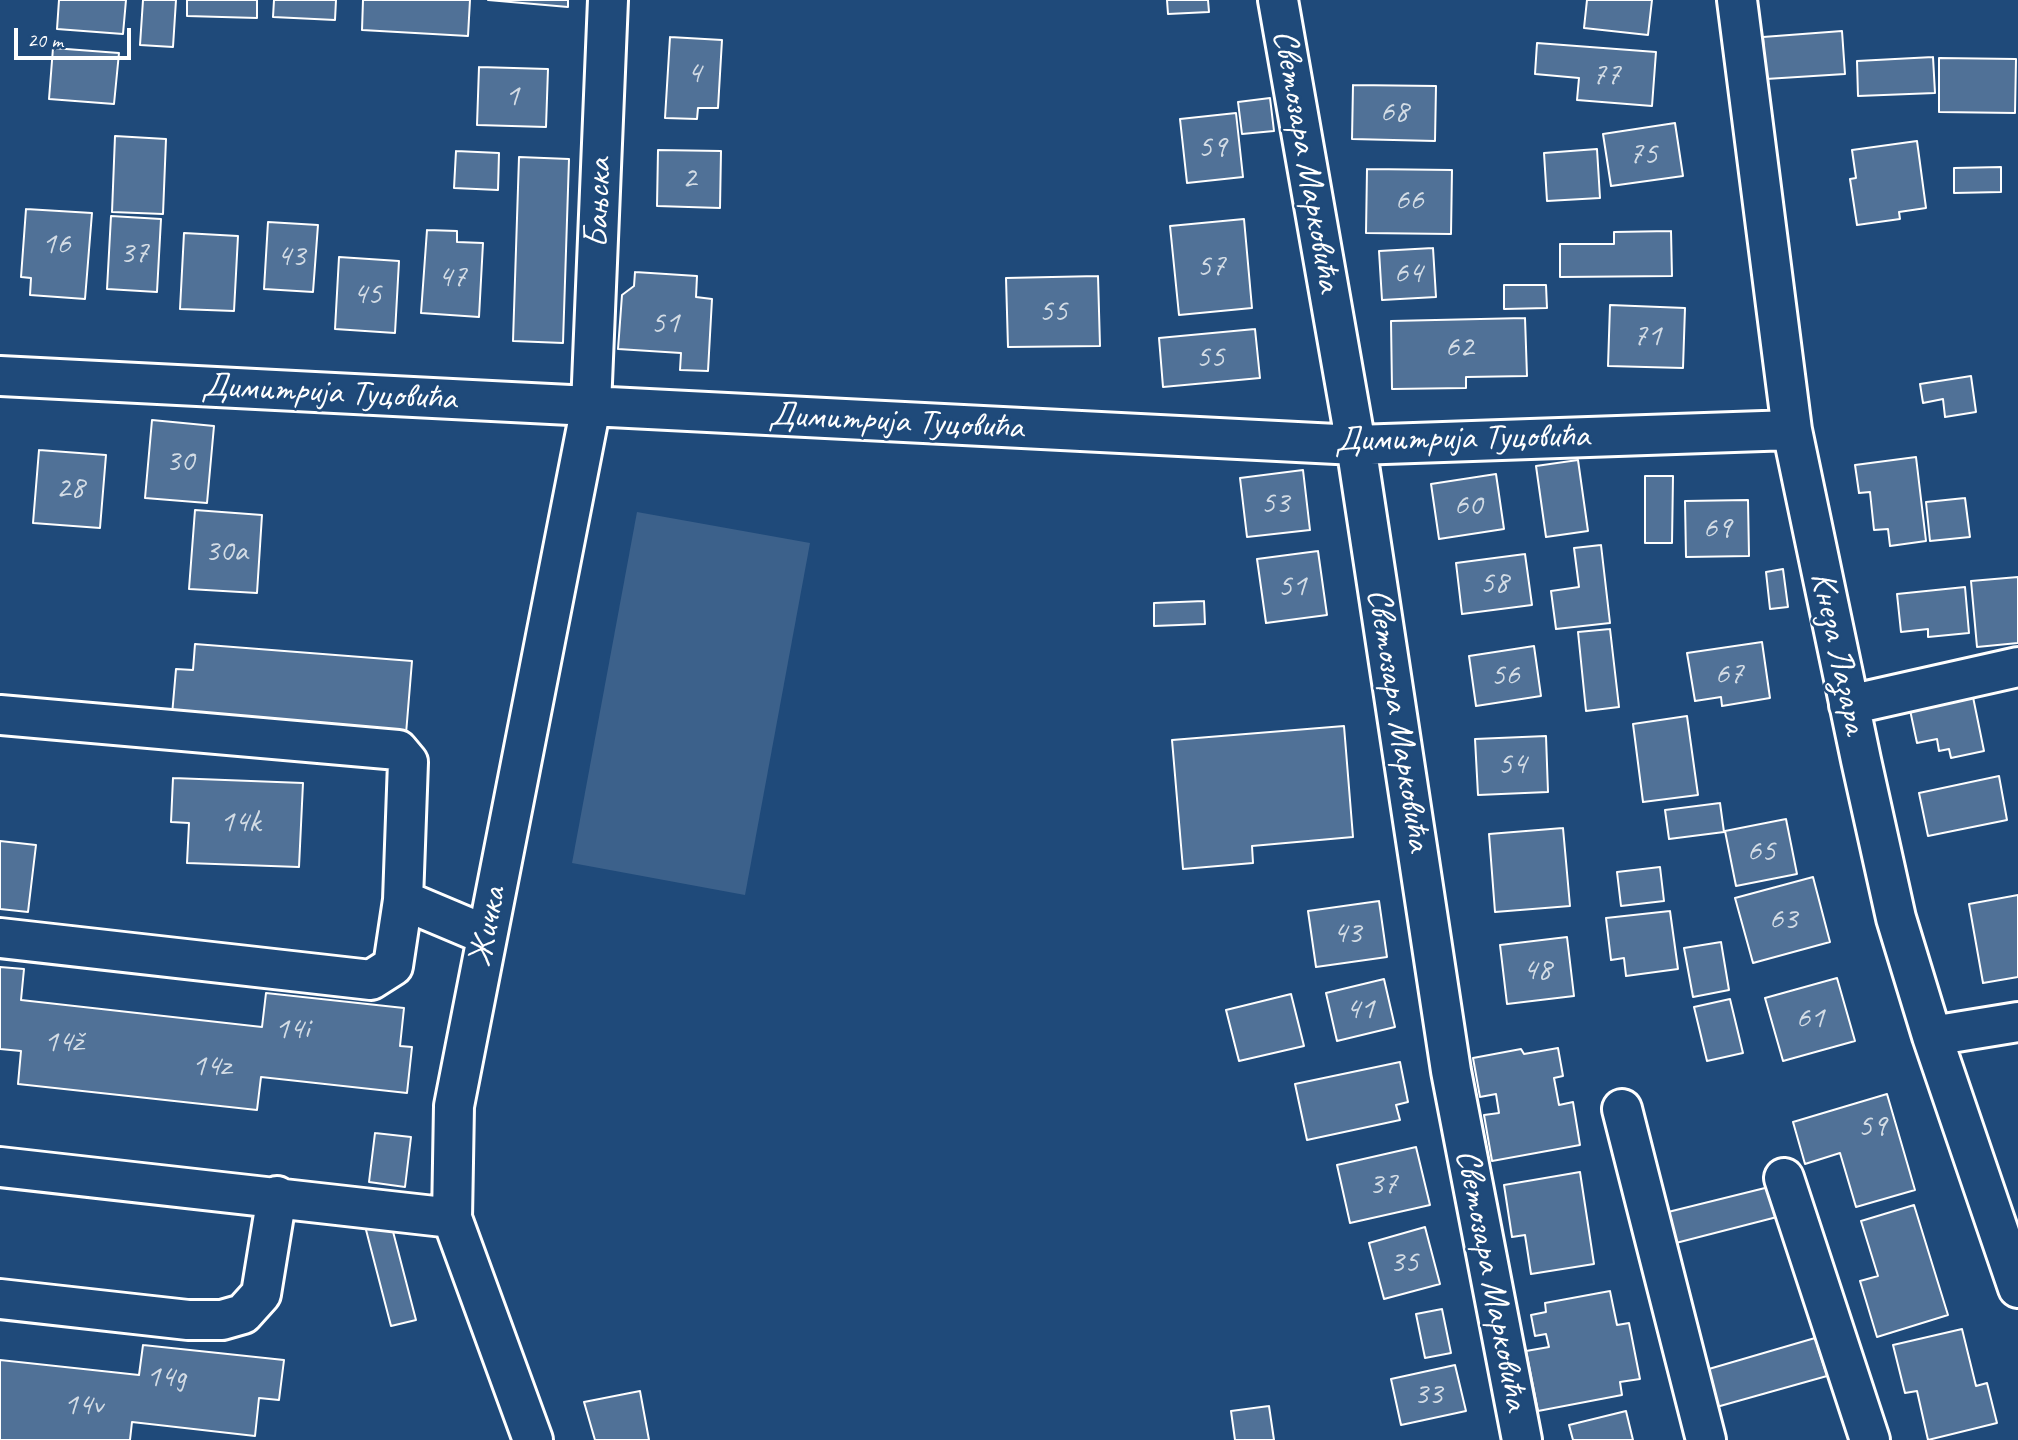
<!DOCTYPE html>
<html>
<head>
<meta charset="utf-8">
<style>
  body { margin:0 }
  #map { position:relative; width:2018px; height:1440px; overflow:hidden; background:#1f4a7a; font-family:Caveat,sans-serif }
  canvas { display:block }
  .scale { position:absolute; left:14px; top:28px; width:117px; height:32px; box-sizing:border-box; border:4px solid #fff; border-top:0; padding-left:9px; font-size:21px; line-height:24px; white-space:nowrap; color:#fff; -webkit-text-stroke:5px #1f4a7a; paint-order:stroke }
</style>
</head>
<body>
<div id="map">
<canvas width="2018" height="1440"></canvas>
<div class="scale">20 m</div>
</div>
<script>
const context = document.querySelector('canvas').getContext('2d');
context.lineJoin = 'round';
function fill(path, color) { context.fillStyle = color; context.fill(path, 'evenodd'); }
const toPath = rows => new Path2D(rows.map(r => 'M' + r).join(''));
function strokePath(path, color, width, dash) { context.strokeStyle = color; context.lineWidth = width; context.lineCap = dash ? 'butt' : 'round'; context.setLineDash(dash || []); context.stroke(path); }
function label(font, color, halo, rows, align = 'center') {
  context.font = font + ' Caveat,sans-serif'; context.lineWidth = 5; context.setLineDash([]); context.textBaseline = 'middle'; context.strokeStyle = halo; context.fillStyle = color; for (const [text, x, y, turn = 0] of rows) {
    context.save(); context.translate(x, y); context.rotate((+turn || 0) * Math.PI / 180); context.textAlign = isNaN(turn) ? turn : align; if (halo) context.strokeText(text, 0, 0); context.fillText(text, 0, 0); context.restore();
  }
}
fill(toPath([
  [637,512,810,543,745,895,572,863]
]), '#3c618b');
const building = toPath([
  [59,0,126,0,123,34,57,29,59,0],
  [143,0,176,0,173,47,140,45,143,0],
  [187,0,257,0,257,18,187,16,187,0],
  [274,0,336,0,335,20,273,17,274,0],
  [363,0,470,0,468,36,362,30,363,0],
  [488,0,568,0,568,7,488,0],
  [1167,0,1208,0,1209,12,1168,14,1167,0],
  [1587,0,1652,0,1648,35,1584,28,1587,0],
  [1842,31,1845,74,1766,79,1763,37,1842,31],
  [670,37,722,40,718,108,698,108,697,119,665,118,670,37],
  [1537,43,1656,52,1652,106,1577,100,1579,78,1535,74,1537,43],
  [53,48,119,53,114,104,49,99,53,48],
  [1933,57,1935,93,1858,96,1857,61,1933,57],
  [1939,58,2016,59,2015,113,1939,112,1939,58],
  [479,67,548,69,546,127,477,125,479,67],
  [1353,85,1436,86,1435,141,1352,139,1353,85],
  [1270,98,1274,131,1242,134,1238,102,1270,98],
  [1236,113,1243,177,1187,183,1180,119,1236,113],
  [1675,123,1683,176,1611,186,1603,134,1675,123],
  [115,136,166,139,163,214,112,212,115,136],
  [1917,141,1926,208,1899,212,1900,219,1857,225,1850,179,1856,178,1852,150,1917,141],
  [1597,149,1600,198,1547,201,1544,153,1597,149],
  [658,150,721,151,720,208,657,206,658,150],
  [456,151,499,153,498,190,454,188,456,151],
  [519,157,569,159,563,343,513,341,519,157],
  [2001,167,2001,192,1954,193,1954,168,2001,167],
  [1367,169,1452,170,1451,234,1366,233,1367,169],
  [26,209,92,213,85,299,30,295,31,278,21,277,26,209],
  [111,216,161,219,157,292,107,289,111,216],
  [1244,219,1252,308,1179,315,1170,226,1244,219],
  [268,222,318,225,313,292,264,289,268,222],
  [427,230,457,231,457,242,483,243,479,317,421,313,427,230],
  [1671,231,1672,276,1560,277,1560,244,1614,244,1614,232,1671,231],
  [184,233,238,236,234,311,180,309,184,233],
  [1433,248,1436,297,1382,300,1379,251,1433,248],
  [339,257,399,261,395,333,335,329,339,257],
  [635,272,697,276,696,297,712,299,708,371,680,370,681,353,618,349,622,295,634,286,635,272],
  [1098,276,1100,346,1008,347,1006,278,1098,276],
  [1504,285,1546,285,1547,308,1504,309,1504,285],
  [1610,305,1685,308,1683,368,1608,366,1610,305],
  [1525,318,1527,376,1466,377,1466,388,1392,389,1391,321,1525,318],
  [1255,329,1260,378,1163,387,1159,338,1255,329],
  [1971,376,1976,412,1945,417,1943,399,1923,403,1920,384,1971,376],
  [152,420,214,426,207,503,145,498,152,420],
  [39,450,106,455,100,528,33,523,39,450],
  [1916,457,1926,541,1890,546,1888,529,1874,530,1870,492,1859,493,1855,465,1916,457],
  [1578,460,1588,531,1546,537,1536,466,1578,460],
  [1303,470,1310,530,1247,537,1240,478,1303,470],
  [1496,474,1504,529,1439,539,1431,484,1496,474],
  [1645,476,1673,476,1672,543,1645,543,1645,476],
  [1965,498,1970,537,1930,541,1926,502,1965,498],
  [1748,500,1749,556,1686,557,1685,501,1748,500],
  [195,510,262,515,257,593,189,589,195,510],
  [1601,545,1610,623,1556,629,1551,591,1579,587,1574,548,1601,545],
  [1318,551,1327,615,1266,623,1257,559,1318,551],
  [1525,554,1532,605,1462,614,1456,563,1525,554],
  [1783,569,1788,607,1770,609,1766,572,1783,569],
  [2018,577,2018,643,1977,647,1971,581,2018,577],
  [1965,587,1969,633,1928,637,1928,629,1901,632,1897,594,1965,587],
  [1204,601,1205,624,1154,626,1154,603,1204,601],
  [1610,629,1619,707,1586,711,1578,632,1610,629],
  [1762,642,1770,698,1722,706,1721,697,1695,701,1687,653,1762,642],
  [195,644,412,661,406,734,172,715,176,669,193,670,195,644],
  [1534,646,1541,696,1476,706,1469,656,1534,646],
  [1973,697,1984,751,1951,758,1949,749,1939,751,1937,739,1917,743,1910,710,1973,697],
  [1687,716,1698,795,1643,802,1633,724,1687,716],
  [1344,726,1353,837,1252,846,1253,863,1183,869,1172,740,1344,726],
  [1546,736,1548,792,1478,795,1475,739,1546,736],
  [1999,776,2007,820,1928,836,1919,793,1999,776],
  [173,778,303,783,299,867,187,863,189,823,171,822,173,778],
  [1720,803,1724,832,1669,839,1665,810,1720,803],
  [1786,819,1797,874,1736,886,1725,831,1786,819],
  [1563,828,1570,906,1495,912,1489,834,1563,828],
  [0,841,36,845,28,912,0,909,0,841],
  [1660,867,1664,901,1621,906,1617,872,1660,867],
  [1813,877,1830,942,1753,963,1735,898,1813,877],
  [2018,895,2018,977,1983,983,1969,904,2018,895],
  [1379,901,1387,957,1316,967,1308,911,1379,901],
  [1670,911,1678,969,1626,976,1624,958,1611,960,1606,918,1670,911],
  [1567,937,1574,996,1507,1004,1500,945,1567,937],
  [1721,942,1729,990,1693,997,1684,948,1721,942],
  [0,967,24,969,21,1000,262,1027,266,993,404,1008,400,1046,412,1047,407,1093,261,1077,257,1110,18,1084,21,1051,0,1049,0,967],
  [1837,978,1855,1041,1783,1061,1765,998,1837,978],
  [1384,979,1395,1027,1337,1041,1326,993,1384,979],
  [1291,994,1304,1046,1239,1061,1226,1010,1291,994],
  [1730,999,1743,1053,1707,1061,1694,1007,1730,999],
  [1558,1048,1563,1076,1554,1078,1559,1105,1573,1102,1580,1145,1492,1161,1484,1115,1499,1113,1496,1094,1480,1097,1473,1058,1521,1049,1524,1054,1558,1048],
  [1400,1062,1408,1102,1396,1105,1400,1120,1307,1140,1295,1084,1400,1062],
  [1887,1094,1915,1190,1856,1207,1840,1153,1805,1164,1793,1122,1887,1094],
  [375,1133,411,1137,405,1187,369,1182,375,1133],
  [1416,1147,1430,1205,1350,1223,1337,1165,1416,1147],
  [1580,1172,1594,1264,1531,1274,1525,1235,1512,1237,1504,1185,1580,1172],
  [1769,1187,1777,1217,1672,1244,1664,1213,1769,1187],
  [1914,1205,1948,1315,1877,1337,1860,1281,1878,1276,1861,1221,1914,1205],
  [390,1220,416,1320,391,1326,365,1226,390,1220],
  [1425,1227,1440,1284,1384,1299,1369,1243,1425,1227],
  [1610,1291,1617,1325,1629,1323,1640,1379,1620,1382,1622,1395,1538,1411,1526,1351,1549,1347,1546,1334,1535,1336,1531,1315,1546,1312,1545,1303,1610,1291],
  [1442,1309,1451,1353,1425,1358,1416,1314,1442,1309],
  [1962,1329,1976,1386,1987,1383,1997,1423,1928,1440,1917,1391,1905,1393,1893,1345,1962,1329],
  [1815,1338,1827,1376,1713,1408,1702,1371,1815,1338],
  [143,1345,284,1360,279,1400,259,1398,255,1436,132,1422,130,1440,0,1440,0,1360,139,1375,143,1345],
  [1455,1365,1466,1411,1401,1425,1391,1379,1455,1365],
  [640,1391,649,1440,595,1440,584,1402,640,1391],
  [1269,1406,1274,1440,1235,1440,1231,1411,1269,1406],
  [1626,1411,1633,1440,1573,1440,1569,1425,1626,1411]
]);
fill(building, '#507197');
strokePath(building, '#fff', 2);
const minor = toPath([
  [1278,0,1356,445,1451,1071,1522,1440],
  [1737,0,1792,430,1861,760,1896,918,1932,1036,2018,1288],
  [0,376,1356,445,1792,430],
  [1849,705,2018,667],
  [0,715,398,750,408,762,403,900,393,966,371,980,0,938],
  [403,900,486,935],
  [1932,1036,2018,1022],
  [1622,1109,1706,1440],
  [0,1167,452,1218],
  [1784,1178,1870,1440],
  [0,1299,188,1320,222,1320,243,1314,261,1294,277,1196],
  [533,1440,452,1218,454,1106,591,406,608,0]
]);
strokePath(minor, '#fff', 44);
strokePath(minor, '#1f4a7a', 38);
label('32px', '#d3dce5', null, [
  ["4",694,74],
  ["77",1606,76],
  ["1",512,97],
  ["68",1394,113],
  ["59",1212,148],
  ["75",1643,155],
  ["2",689,179],
  ["66",1409,201],
  ["16",56,245],
  ["37",134,254],
  ["43",291,257],
  ["57",1211,267],
  ["64",1408,274],
  ["47",452,278],
  ["45",367,295],
  ["55",1053,312],
  ["51",665,324],
  ["71",1647,337],
  ["62",1459,348],
  ["55",1210,358],
  ["30",180,462],
  ["28",70,489],
  ["53",1275,504],
  ["60",1468,506],
  ["69",1717,529],
  ["30a",226,552],
  ["58",1494,584],
  ["51",1292,587],
  ["67",1729,675],
  ["56",1505,676],
  ["54",1512,765],
  ["14k",240,823],
  ["65",1761,852],
  ["63",1783,920],
  ["43",1347,934],
  ["48",1537,971],
  ["41",1360,1010],
  ["61",1810,1019],
  ["14i",292,1030],
  ["14ž",63,1043],
  ["14z",211,1067],
  ["59",1872,1127],
  ["37",1383,1185],
  ["35",1404,1263],
  ["14g",166,1378],
  ["33",1428,1395],
  ["14v",83,1406]
]);
label('35px', '#fff', '#1f4a7a', [
  ["Светозара Марковића",1306,161,80],
  ["Бањска",599,203,-88],
  ["Димитрија Туцовића",329,393,3],
  ["Димитрија Туцовића",896,422,3],
  ["Димитрија Туцовића",1462,439,-1],
  ["Кнеза Лазара",1838,653,78],
  ["Светозара Марковића",1398,720,81],
  ["Жичка",488,927,-79],
  ["Светозара Марковића",1491,1280,79]
]);
</script>
</body>
</html>
